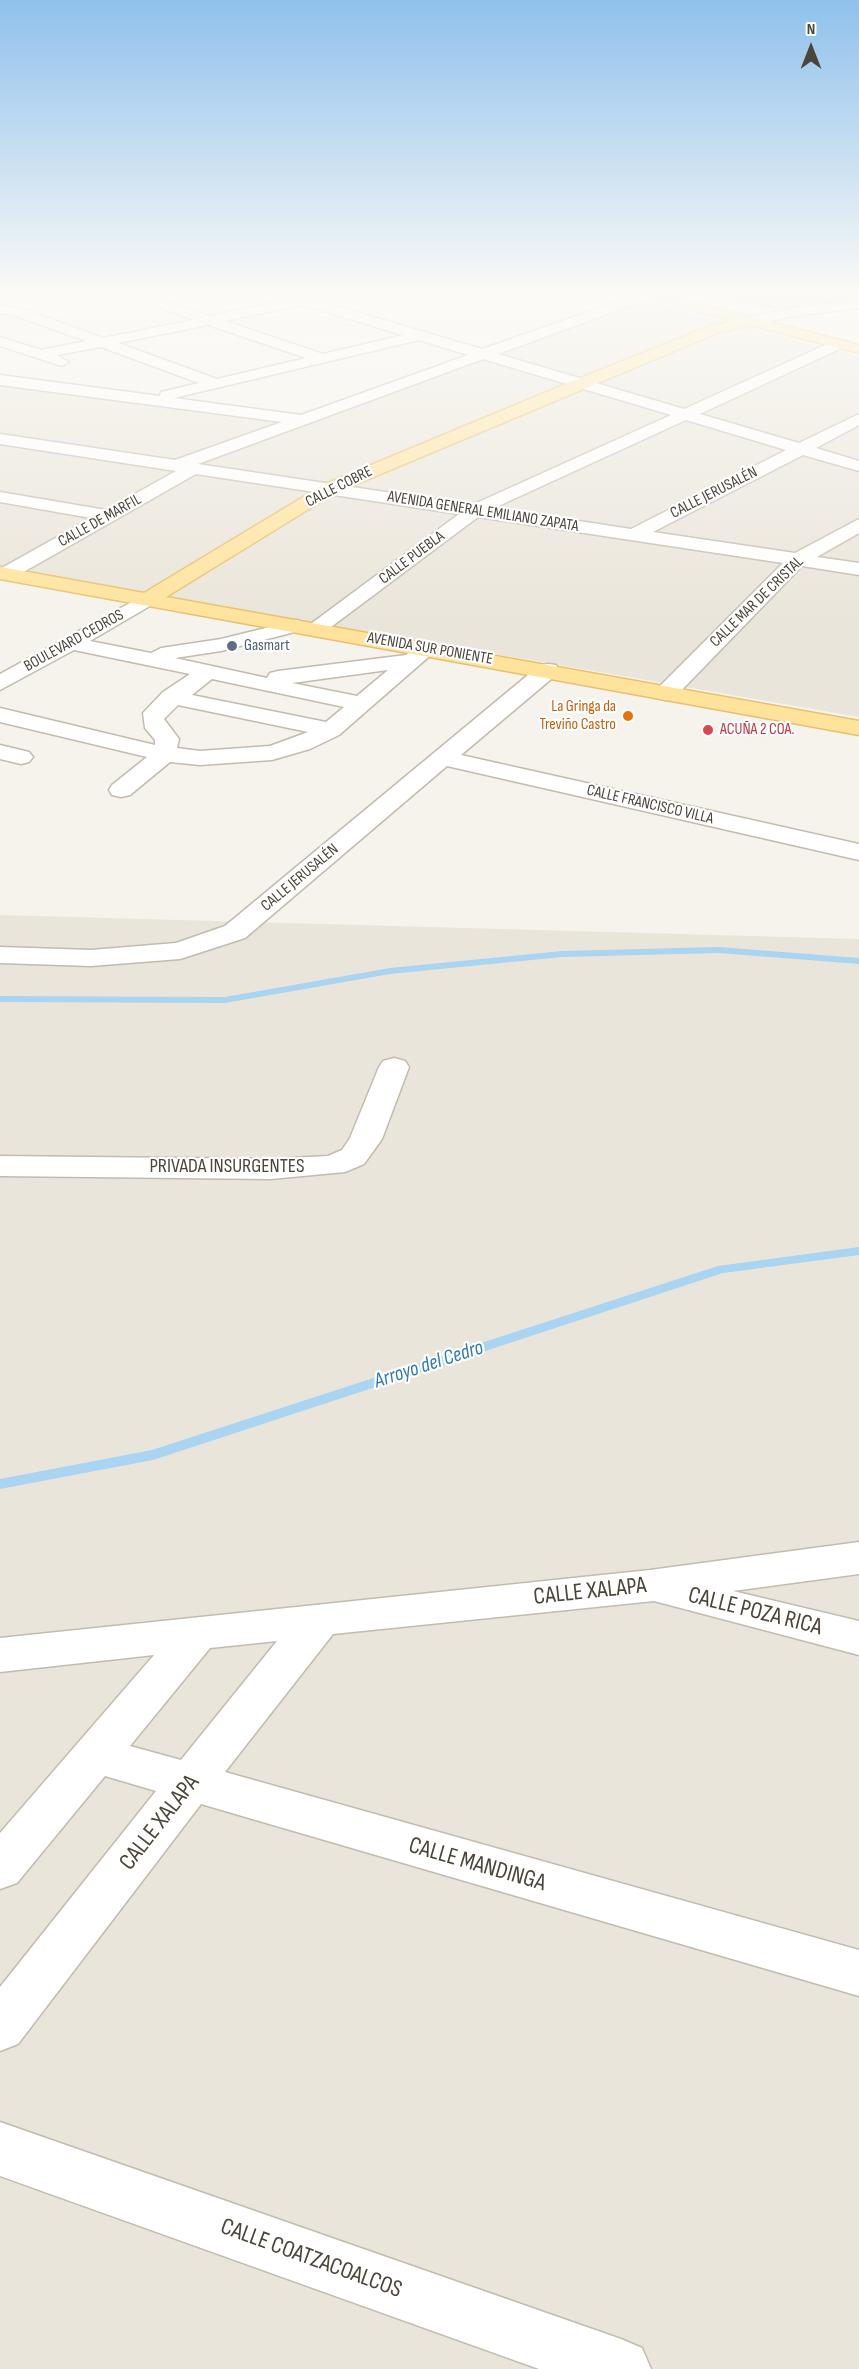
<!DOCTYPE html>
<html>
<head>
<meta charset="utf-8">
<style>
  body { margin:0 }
  #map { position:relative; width:859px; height:2369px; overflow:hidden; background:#f6f3ec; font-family:"Sofia Sans Condensed",sans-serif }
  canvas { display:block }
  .north { position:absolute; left:781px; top:18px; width:60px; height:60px; -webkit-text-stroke:4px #fff; paint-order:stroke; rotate:0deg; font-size:16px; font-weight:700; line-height:24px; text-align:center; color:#4b4439 }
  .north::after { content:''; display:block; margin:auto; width:21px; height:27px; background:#4b4439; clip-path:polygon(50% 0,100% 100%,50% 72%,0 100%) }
</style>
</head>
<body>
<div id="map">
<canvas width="859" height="2369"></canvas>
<div class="north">N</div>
</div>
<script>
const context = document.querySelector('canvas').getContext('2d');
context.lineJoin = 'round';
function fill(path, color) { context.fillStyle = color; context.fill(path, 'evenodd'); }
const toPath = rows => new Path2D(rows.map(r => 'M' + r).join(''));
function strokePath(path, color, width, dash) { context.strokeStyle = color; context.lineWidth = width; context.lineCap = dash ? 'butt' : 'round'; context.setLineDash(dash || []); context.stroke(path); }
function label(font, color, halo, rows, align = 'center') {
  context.font = font + ' "Sofia Sans Condensed",sans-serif'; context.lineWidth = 4.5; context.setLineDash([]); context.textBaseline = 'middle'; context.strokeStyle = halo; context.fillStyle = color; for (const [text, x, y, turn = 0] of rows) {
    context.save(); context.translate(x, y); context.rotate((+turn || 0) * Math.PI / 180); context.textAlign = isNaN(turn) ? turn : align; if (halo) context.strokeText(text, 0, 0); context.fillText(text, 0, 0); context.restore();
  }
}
fill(toPath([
  [641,300,859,356,859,717,0,568,0,383,279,421],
  [0,915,859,939,859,2369,0,2369]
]), '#eae5da');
fill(toPath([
  [694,291,719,291,789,308,774,310]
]), '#d2eab5');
fill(toPath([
  [719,291,859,291,859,300,789,308]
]), '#e5e3e0');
fill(toPath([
  [719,947,859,958,859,964,719,953,562,957,390,974,225,1003,0,1002,0,996,225,997,390,968,562,951,719,947],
  [859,1247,859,1255,723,1273,153,1460,0,1489,0,1479,152,1450,718,1266,859,1247]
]), '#a9d4f2');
const minor = toPath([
  [116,291,136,291,210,316,287,300,264,291,286,291,482,349,648,291,653,295,651,298,498,354,684,409,834,341,844,341,846,344,844,347,700,414,799,443,859,414,859,425,816,448,859,461,859,471,803,455,653,532,795,553,859,519,859,533,817,557,859,563,859,575,802,566,674,698,666,700,658,698,655,693,658,688,783,563,478,517,323,633,316,635,306,629,221,651,175,658,267,678,270,673,278,671,406,655,419,645,433,645,437,649,433,653,339,735,310,749,272,760,200,765,170,762,130,795,121,797,112,795,109,790,112,785,147,757,0,722,0,708,155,745,155,740,145,728,143,713,163,692,190,674,74,650,0,690,0,674,148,593,155,595,158,599,155,603,90,641,151,653,161,648,221,639,298,620,308,626,459,514,196,474,13,578,0,578,0,569,91,518,0,502,0,492,106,510,176,471,0,444,0,434,175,460,282,422,0,385,0,375,160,396,161,392,199,383,101,347,57,355,69,362,62,366,0,346,0,337,41,350,86,341,19,317,0,313,0,305,27,310,103,338,193,320,116,291],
  [303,305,403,335,323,354,225,321,303,305],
  [208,325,306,358,217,379,118,343,208,325],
  [419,340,468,355,301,415,174,398,419,340],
  [483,359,671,415,472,505,198,464,483,359],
  [686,420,786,450,631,529,494,508,686,420],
  [388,670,357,696,292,683,388,670],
  [212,679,344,707,326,722,192,695,212,679],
  [178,705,308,732,270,746,200,751,177,748,179,739,164,719,178,705],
  [859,300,859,308,794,316,745,326,738,322,740,319,794,308,859,300],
  [548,664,556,665,559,670,556,675,461,755,859,844,859,860,447,766,245,938,180,959,91,966,0,963,0,947,91,950,176,943,225,926,540,665,548,664],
  [0,745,29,752,33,757,29,762,21,764,0,759,0,745],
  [394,1058,405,1061,409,1067,382,1139,364,1164,345,1172,271,1179,0,1176,0,1156,271,1159,328,1156,342,1150,350,1138,379,1067,383,1061,394,1058],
  [859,1542,859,1574,733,1591,859,1621,859,1655,654,1601,333,1634,225,1772,859,1950,859,1996,201,1804,18,2044,0,2051,0,1987,156,1791,105,1776,17,1883,0,1889,0,1833,154,1655,0,1672,0,1638,650,1570,859,1542],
  [277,1641,181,1760,130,1746,210,1648,277,1641],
  [0,2122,621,2339,642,2348,651,2369,539,2369,0,2176,0,2122]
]);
const major = toPath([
  [627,291,650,291,859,345,859,353,749,325,720,332,335,493,166,597,859,721,859,735,0,579,0,567,144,593,323,485,578,379,710,326,732,321,627,291]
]);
strokePath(minor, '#c2bbae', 3);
strokePath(major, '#e6c16a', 3);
fill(minor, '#fff');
fill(major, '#ffe39c');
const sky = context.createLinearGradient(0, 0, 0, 623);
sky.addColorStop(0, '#8fc1ec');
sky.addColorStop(0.47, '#fbfaf6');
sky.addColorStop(1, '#fbfaf600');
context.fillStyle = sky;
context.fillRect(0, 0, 859, 623);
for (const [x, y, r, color] of [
  [232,646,6,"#5c6f8a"],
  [628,716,6,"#e8710a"],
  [708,730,6,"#e0444e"]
]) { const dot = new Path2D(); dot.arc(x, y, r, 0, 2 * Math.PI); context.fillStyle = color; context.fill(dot); strokePath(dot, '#fff', 2); }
label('16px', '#4b4439', '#fff', [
  ["CALLE COBRE",339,487,-27],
  ["CALLE JERUSALÉN",714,493,-27],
  ["AVENIDA GENERAL EMILIANO ZAPATA",483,512,9],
  ["CALLE DE MARFIL",100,521,-29],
  ["CALLE PUEBLA",412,558,-37],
  ["CALLE MAR DE CRISTAL",757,602,-44],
  ["BOULEVARD CEDROS",74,641,-29],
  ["AVENIDA SUR PONIENTE",430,649,10],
  ["CALLE FRANCISCO VILLA",650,805,13],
  ["CALLE JERUSALÉN",300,878,-40]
]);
label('16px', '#4e5e75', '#fff', [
  ["Gasmart",244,646]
], 'left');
label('16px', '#c56008', '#fff', [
  ["La Gringa da",616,707],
  ["Treviño Castro",616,725]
], 'right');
label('16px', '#be3a42', '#fff', [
  ["ACUÑA 2 COA.",720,730]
], 'left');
label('20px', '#4b4439', '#fff', [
  ["PRIVADA INSURGENTES",227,1167]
]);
label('italic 21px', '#2e7ab2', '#fff', [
  ["Arroyo del Cedro",429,1365,-18]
]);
label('24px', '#4b4439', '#fff', [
  ["CALLE XALAPA",590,1592,-6],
  ["CALLE POZA RICA",755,1612,14],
  ["CALLE XALAPA",160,1823,-52],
  ["CALLE MANDINGA",477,1865,16],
  ["CALLE COATZACOALCOS",311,2259,20]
]);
</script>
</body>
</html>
